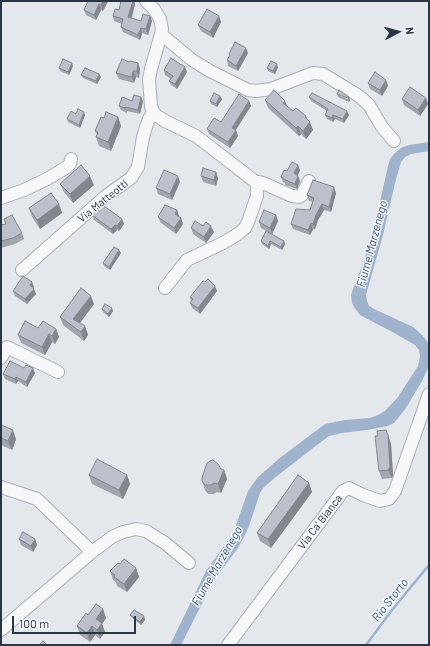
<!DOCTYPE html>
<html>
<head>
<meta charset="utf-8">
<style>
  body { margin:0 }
  #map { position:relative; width:430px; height:646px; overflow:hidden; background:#e4e7ec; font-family:Barlow,sans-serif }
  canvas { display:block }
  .frame { position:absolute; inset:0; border:2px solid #2b3445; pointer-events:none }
  .north { position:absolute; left:378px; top:12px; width:40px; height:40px; -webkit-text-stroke:3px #f4f6f9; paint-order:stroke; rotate:84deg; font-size:11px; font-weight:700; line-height:16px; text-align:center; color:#2b3445 }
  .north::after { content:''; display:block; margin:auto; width:14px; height:18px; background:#2b3445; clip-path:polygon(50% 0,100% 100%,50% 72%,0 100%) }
  .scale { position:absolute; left:12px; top:616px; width:124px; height:18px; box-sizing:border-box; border:2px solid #2b3445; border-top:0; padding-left:5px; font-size:12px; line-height:14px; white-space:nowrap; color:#2b3445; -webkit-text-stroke:3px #f4f6f9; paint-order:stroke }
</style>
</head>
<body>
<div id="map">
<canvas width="430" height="646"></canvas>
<div class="frame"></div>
<div class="north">N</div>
<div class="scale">100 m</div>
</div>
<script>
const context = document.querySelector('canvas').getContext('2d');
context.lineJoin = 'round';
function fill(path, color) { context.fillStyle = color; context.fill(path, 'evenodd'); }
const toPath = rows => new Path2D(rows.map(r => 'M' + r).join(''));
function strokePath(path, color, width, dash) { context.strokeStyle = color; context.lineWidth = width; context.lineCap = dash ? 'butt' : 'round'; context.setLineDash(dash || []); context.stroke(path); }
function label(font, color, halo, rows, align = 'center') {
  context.font = font + ' Barlow,sans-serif'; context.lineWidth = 3; context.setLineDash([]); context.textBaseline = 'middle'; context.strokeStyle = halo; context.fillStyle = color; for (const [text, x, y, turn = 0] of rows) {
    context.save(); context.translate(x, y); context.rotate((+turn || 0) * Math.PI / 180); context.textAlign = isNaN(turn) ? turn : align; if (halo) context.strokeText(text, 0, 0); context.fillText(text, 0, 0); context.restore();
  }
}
fill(toPath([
  [429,142,429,151,411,154,405,157,401,162,395,183,383,235,366,295,367,301,369,306,374,309,413,327,422,335,427,341,429,345,429,366,422,381,406,408,394,423,388,426,367,430,342,433,329,436,317,445,277,476,263,488,260,493,249,526,244,537,238,548,214,580,181,645,170,645,206,571,232,535,235,528,248,491,258,477,281,457,325,424,345,420,370,418,378,415,385,411,398,397,418,366,420,356,419,350,415,345,396,334,360,315,354,307,352,303,351,295,353,289,364,261,377,215,388,166,390,159,394,154,401,148,409,145]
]), '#9fb4cc');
strokePath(toPath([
  [366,645,392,610,429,565]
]), '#9fb4cc', 2.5);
const minor = toPath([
  [146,1,154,9,160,19,162,29,161,34,192,60,210,71,248,90,256,91,271,89,313,73,323,74,359,96,369,105,382,127,394,141],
  [153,112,156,115,165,121,196,136,257,183],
  [257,183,259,182,263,183,292,196,299,197,302,195,309,181],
  [1,198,24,190,47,179,67,167,70,164,71,159],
  [22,270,106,196,131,178,138,167,143,137,146,127,149,119,153,112,151,106,149,79,151,69,161,34],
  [165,288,187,260,223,243,238,234,245,228,248,222,257,196,257,183],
  [1,358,7,347,58,372],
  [1,487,37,499,92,552,1,630],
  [92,552,112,537,123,532,136,529,146,531,165,543,189,563],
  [228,645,343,491,349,488,363,495,380,501,389,499,395,491,429,394]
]);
strokePath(minor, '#a9aeb7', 14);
strokePath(minor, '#f7f8fa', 12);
fill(toPath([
  [88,1,108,1,103,11,101,10,96,20,86,15,84,10],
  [121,1,134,1,135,4,132,18,141,21,150,16,152,21,148,35,142,33,140,40,123,32,121,27,122,24,114,21,113,16,119,10],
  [221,22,213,38,201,31,198,25],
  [248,53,238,71,228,66,227,60,229,56,229,54],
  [129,62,138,63,140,69,139,78,136,77,134,83,119,79,116,73],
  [73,66,69,75,60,71,59,68],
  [278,67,275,74,268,71,267,68],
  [164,70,187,72,177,89,171,85,169,81,171,79,165,75],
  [81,75,101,77,97,84,83,78],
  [386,80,388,86,382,96,370,89,368,83],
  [337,94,350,100,349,102,338,97],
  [309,97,349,115,344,123,335,119,333,122,327,119,325,115,327,111,311,101],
  [426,98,428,104,420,116,404,105,402,99],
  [222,99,217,107,211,104,210,101],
  [265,100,285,101,287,106,293,111,306,116,313,130,306,139,301,134,299,136,268,108],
  [132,101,143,101,140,114,127,111,127,113,121,110,119,106],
  [249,101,251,106,235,130,238,136,230,148,209,134,207,129,221,122],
  [76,114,85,115,80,128,68,122,67,119],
  [118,117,121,126,111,151,99,146,96,137,97,135,95,131,104,118],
  [300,170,298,175,298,176,300,181,297,189,285,185,285,183,283,182,281,177,287,171],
  [216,172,218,178,216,186,203,182,201,176],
  [180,182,172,200,158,194,156,188],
  [60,184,94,185,73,203,64,192],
  [336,193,331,212,324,210,318,220,315,229,313,229,310,235,293,229,291,224,310,210,313,202,309,201,307,195],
  [59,204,62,213,40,229,32,217,29,208],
  [177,210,179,216,181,218,183,224,176,234,161,223,158,217],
  [92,215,122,219,124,224,119,231,117,230,113,234,94,220],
  [276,215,278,221,272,234,261,228,259,222],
  [4,219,22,233,24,239,15,244,1,248,1,225,5,224],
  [203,226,214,232,206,243,193,234,191,228],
  [261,241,284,241,285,244,282,250,271,244,269,249,262,244],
  [121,253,110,270,104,266,103,263],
  [205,282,217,291,200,314,192,308,190,303,191,301,190,297],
  [34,287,33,288,36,294,27,304,15,296,13,291],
  [94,304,80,323,85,326,88,335,84,341,63,325,60,317],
  [102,309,113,311,109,317,103,312],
  [56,329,59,337,55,344,52,342,45,355,21,343,18,335],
  [35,373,27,387,18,381,16,384,5,379,3,374],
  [1,425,16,439,12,450,1,445],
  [391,444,393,475,392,478,382,479,379,471],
  [221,469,224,470,227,479,221,493,217,492,214,494,208,494,205,490,202,481],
  [89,475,127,475,130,484,123,499,92,484],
  [309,483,312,492,271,548,260,541,257,533],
  [19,539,35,539,37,545,33,552,21,545],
  [120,564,136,568,139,577,127,592,117,586,116,582,113,580,110,571],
  [103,609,106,618,102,624,105,632,100,639,95,635,90,642,80,635,77,626,88,615],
  [130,615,144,616,145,620,141,625,132,618]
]), '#a1a5ae');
fill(toPath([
  [103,1,108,1,103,11,101,5],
  [133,1,134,1,135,4,130,22,128,17],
  [99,4,101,10,96,20,94,15],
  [150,16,152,21,148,35,146,29],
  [219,16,221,22,213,38,210,32],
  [141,28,142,33,140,40,138,35],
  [246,48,248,53,238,71,236,66],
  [72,63,73,66,69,75,68,72],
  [138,63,140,69,139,78,137,71],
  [277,64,278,67,275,74,273,71],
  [185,67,187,72,177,89,175,84],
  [133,71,136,77,134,83,132,77],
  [99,74,101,77,97,84,96,81],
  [386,80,388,86,382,96,380,90],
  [220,96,222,99,217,107,216,104],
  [141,97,143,101,140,114,138,110],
  [349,97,350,100,349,102,348,98],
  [426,98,428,104,420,116,418,110],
  [249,101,251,106,234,133,232,128],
  [285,101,288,109,283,103],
  [347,111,349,115,344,123,343,119],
  [84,112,85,115,80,128,79,125],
  [333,115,335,119,333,122,332,118],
  [306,116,309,123,310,122,313,130,306,139,303,131,305,117],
  [118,117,121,126,111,151,108,142],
  [298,126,301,134,299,136,296,128],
  [236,130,238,136,230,148,228,142],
  [298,165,300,170,296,179,294,173],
  [216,172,218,178,216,186,214,180],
  [90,176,94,185,73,203,70,194],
  [178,176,180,182,172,200,170,194],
  [298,176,300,181,297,189,295,184],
  [334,187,336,193,331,212,329,207],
  [59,204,62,213,40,229,37,220],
  [322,204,324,210,318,220,315,229,313,224,316,215],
  [177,210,179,216,175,214],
  [276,215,278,221,272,234,270,228],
  [181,218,183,224,176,234,174,228],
  [122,219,124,224,119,231,117,226],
  [311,223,313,229,310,235,308,230],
  [115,225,117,230,113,234,111,229],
  [211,226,214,232,206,243,204,237],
  [270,241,271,244,269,249,268,246],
  [284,241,285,244,282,250,281,247],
  [119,250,121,253,110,270,109,267],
  [32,282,34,287,31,290,30,285],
  [215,286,217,291,200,314,198,308],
  [34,289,36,294,27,304,25,299],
  [91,296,94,304,76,328,73,319],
  [112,308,113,311,109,317,108,314],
  [85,326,88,335,84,341,81,332],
  [56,329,59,337,55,344,52,336],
  [49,334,52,342,45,355,42,347],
  [33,368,35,373,27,387,26,382],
  [16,377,18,381,16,384,15,379],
  [13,430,16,439,12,450,8,441],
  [388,435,391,444,393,475,392,478,388,470],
  [224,470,227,479,221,493,218,484],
  [127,475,130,484,123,499,119,490],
  [309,483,312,492,271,548,268,539],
  [35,539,37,545,33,552,31,546],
  [136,568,139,577,127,592,124,584],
  [103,609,106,618,102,624,105,632,100,639,97,630,96,619],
  [144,616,145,620,141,625,140,622],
  [92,626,95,635,90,642,87,633]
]), '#83868d');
const building = toPath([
  [88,1,103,1,101,5,99,4,94,15,84,10,88,1],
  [121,1,133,1,128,17,141,21,143,14,150,16,146,29,141,28,138,35,121,27,123,19,113,16,115,9,119,10,121,1],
  [207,9,219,16,210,32,198,25,207,9],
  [235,42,246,48,236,66,227,60,230,55,229,54,235,42],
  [171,58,180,64,180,65,181,64,185,67,175,84,169,81,173,76,164,70,171,58],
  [63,59,72,63,68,72,59,68,63,59],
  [122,59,129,62,130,61,138,63,137,71,133,71,132,77,116,73,122,59],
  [271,61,277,64,273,71,267,68,271,61],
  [85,68,99,74,96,81,81,75,85,68],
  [375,72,386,80,380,90,368,83,375,72],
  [410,87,426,98,418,110,402,99,410,87],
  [274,90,285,101,283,103,293,111,296,108,306,116,305,117,310,122,303,131,298,126,296,128,265,100,274,90],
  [339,90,349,97,348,98,337,94,339,90],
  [214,93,220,96,216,104,210,101,214,93],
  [312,93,347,111,343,119,333,115,332,118,325,115,328,109,309,97,312,93],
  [239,94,249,101,232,128,236,130,228,142,207,129,214,118,221,122,239,94],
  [134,95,141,97,138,110,125,107,125,108,119,106,122,97,132,101,134,95],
  [78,109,84,112,79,125,67,119,71,111,76,114,78,109],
  [106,112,118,117,108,142,96,137,98,132,95,131,101,117,104,118,106,112],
  [292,162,298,165,294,173,298,176,295,184,283,179,283,178,281,177,284,170,287,171,292,162],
  [81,165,90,176,70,194,60,184,81,165],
  [203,168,216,172,214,180,201,176,203,168],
  [164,170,178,176,170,194,156,188,164,170],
  [313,180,334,187,329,207,322,204,316,215,313,224,311,223,308,230,291,224,296,209,310,210,314,198,307,195,313,180],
  [51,193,59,204,37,220,29,208,51,193],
  [101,204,122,219,117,226,115,225,111,229,92,215,101,204],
  [165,205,177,210,175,214,181,218,174,228,158,217,165,205],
  [264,210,276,215,270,228,259,222,264,210],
  [12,215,22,233,13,238,1,241,1,225,6,224,4,219,12,215],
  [195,221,203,226,206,222,211,226,204,237,191,228,195,221],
  [266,231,284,241,281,247,270,241,268,246,261,241,266,231],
  [114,247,119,250,109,267,103,263,114,247],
  [23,276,32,282,30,285,34,289,25,299,13,291,23,276],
  [208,279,215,286,198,308,190,303,193,299,190,297,203,281,205,282,208,279],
  [81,288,91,296,73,319,85,326,81,332,60,317,81,288],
  [105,304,112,308,108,314,102,309,105,304],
  [25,321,38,328,43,321,56,329,52,336,49,334,42,347,18,335,25,321],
  [10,361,24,368,26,365,33,368,26,382,16,377,15,379,3,374,10,361],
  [1,425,13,430,8,441,1,438,1,425],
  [386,430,388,435,390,467,388,470,379,471,375,436,378,436,377,431,386,430],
  [97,459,127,475,119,490,89,475,97,459],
  [213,460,218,464,221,469,224,470,218,484,214,483,211,485,205,485,202,481,202,478,207,463,210,461,213,460],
  [298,475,309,483,268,539,257,533,298,475],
  [23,532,35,539,31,546,19,539,23,532],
  [124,559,136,568,124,584,114,577,115,575,110,571,118,563,120,564,124,559],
  [96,604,103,609,96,619,102,623,97,630,92,626,87,633,77,626,86,613,88,615,96,604],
  [134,610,144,616,140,622,130,615,134,610],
  [43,641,47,645,39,645,43,641]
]);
fill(building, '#bbc0ca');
strokePath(building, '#83868d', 1);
label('11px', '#2b3445', '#f4f6f9', [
  ["Via Matteotti",103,201,-39],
  ["Via Ca' Bianca",320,522,-53]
]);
label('italic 12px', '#34527a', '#f4f6f9', [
  ["Fiume Marzenego",372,244,-75],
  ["Fiume Marzenego",217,566,-60],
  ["Rio Storto",390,600,-52]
]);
</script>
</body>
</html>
